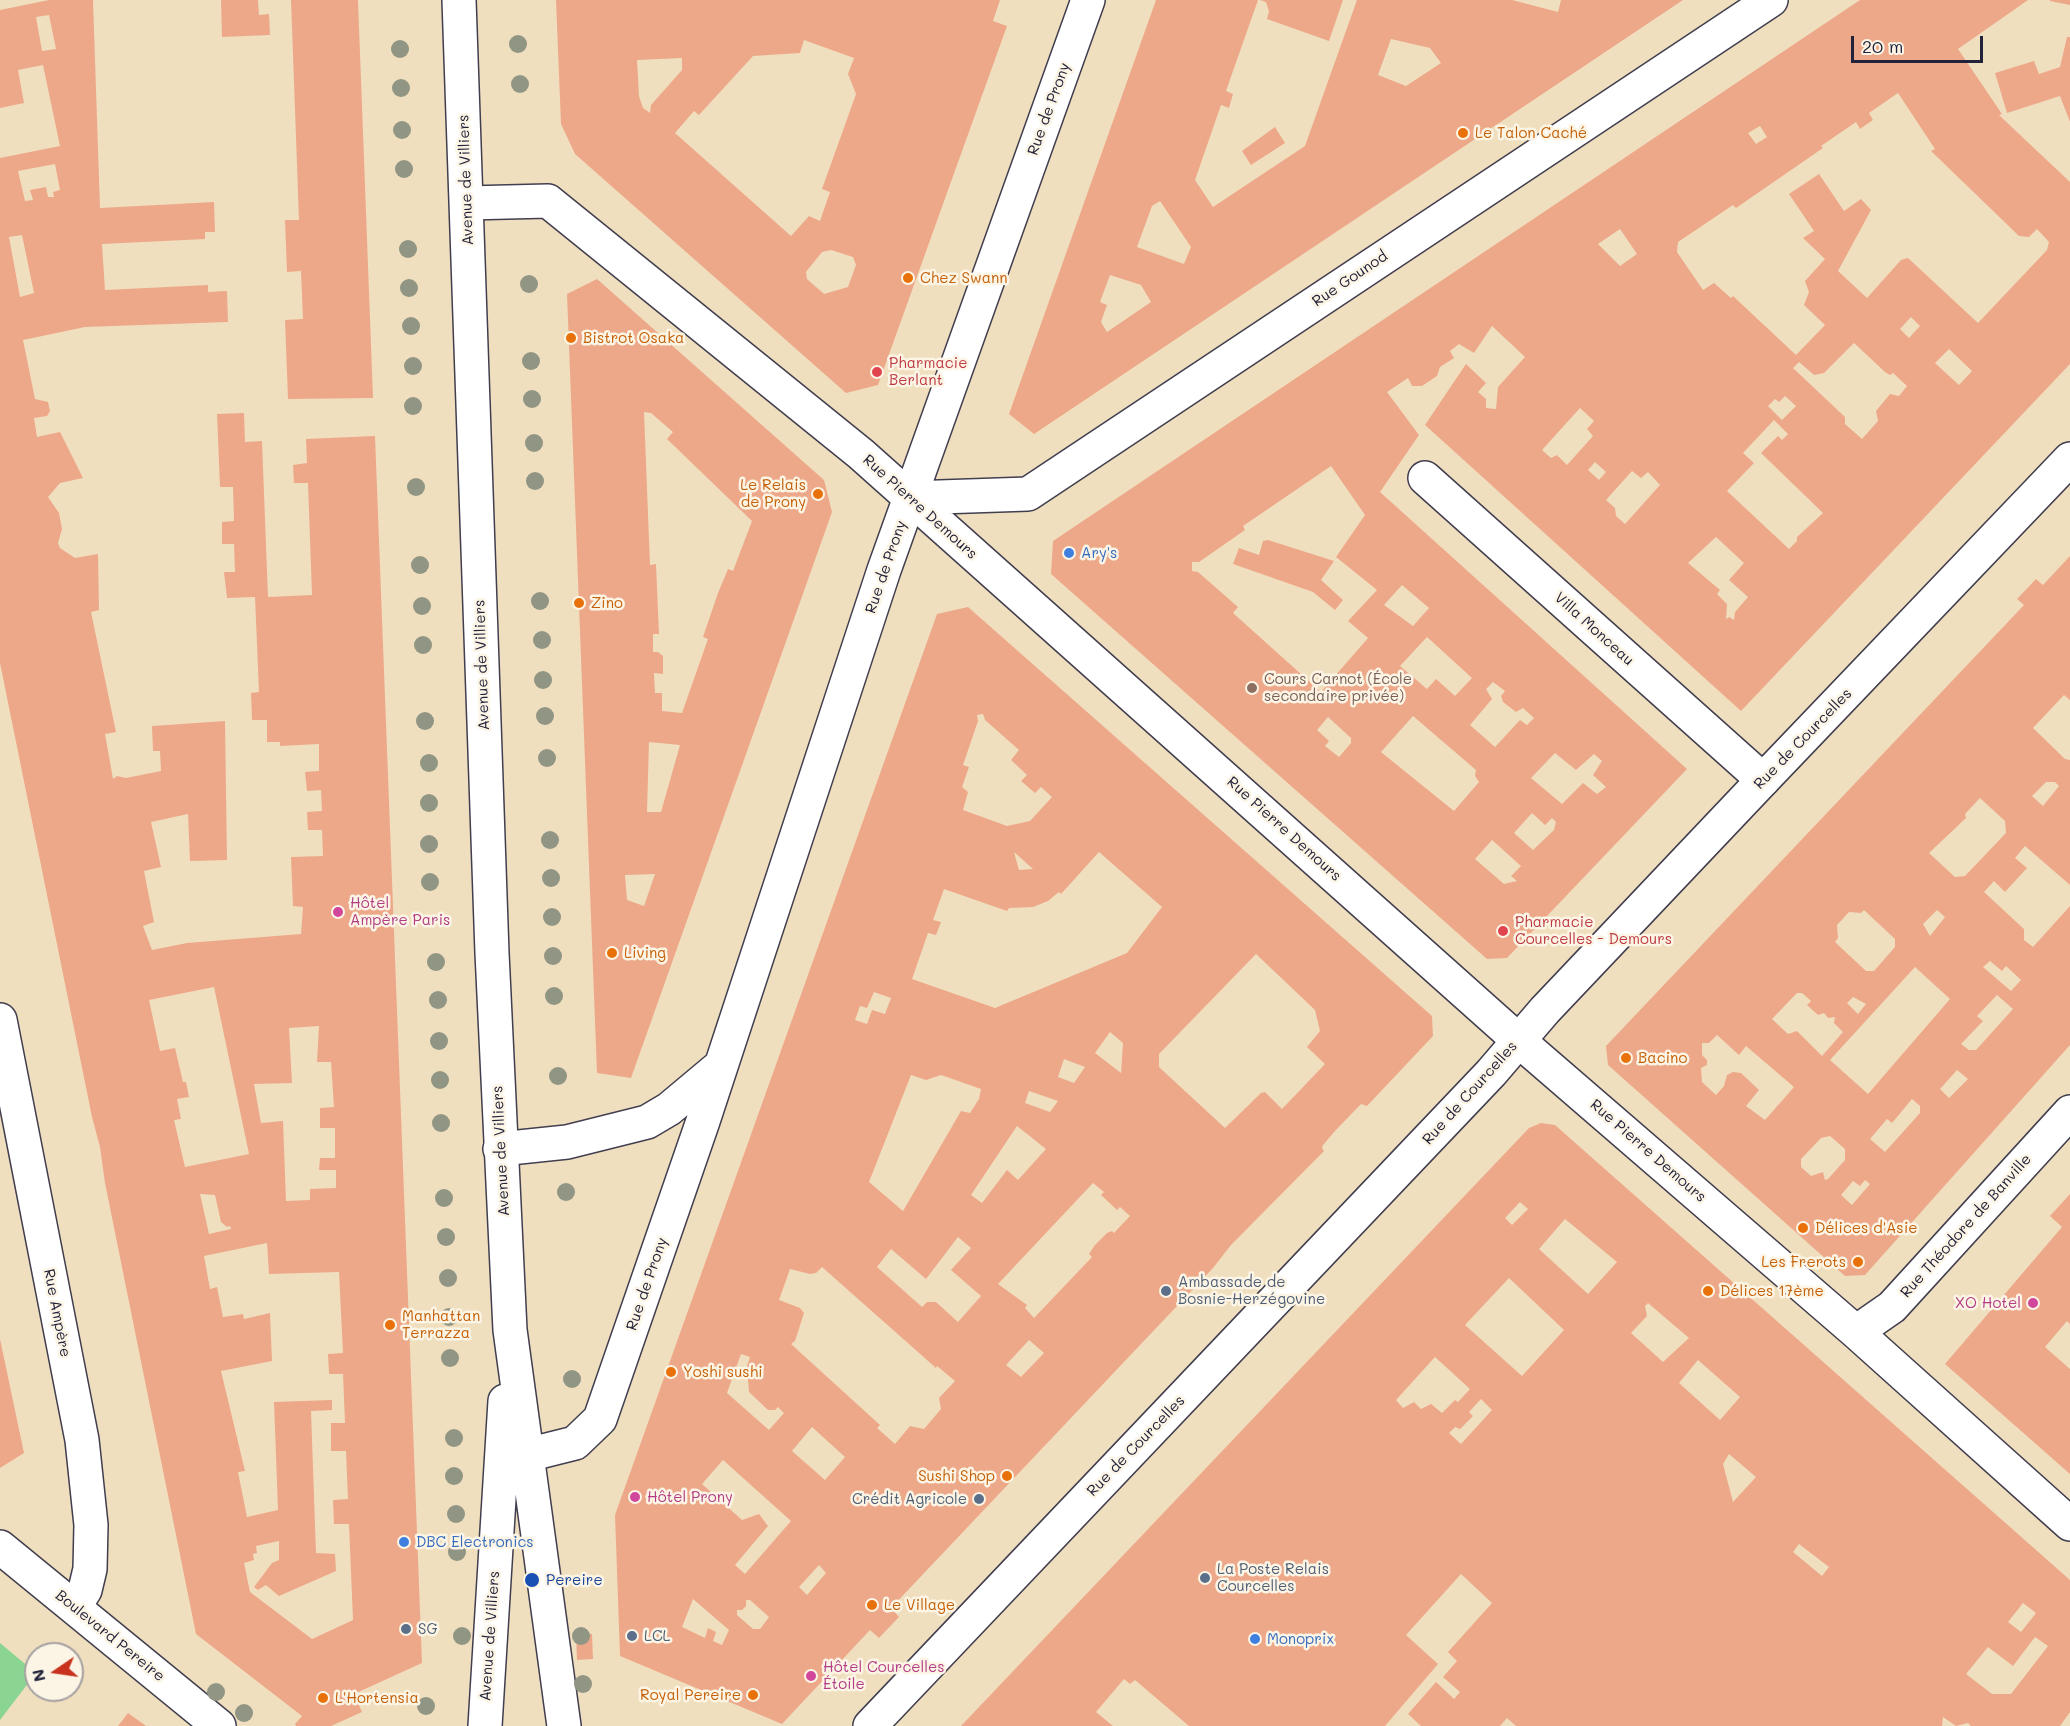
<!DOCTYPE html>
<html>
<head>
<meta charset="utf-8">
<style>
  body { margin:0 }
  #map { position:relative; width:2070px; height:1726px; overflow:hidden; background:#f0dfbe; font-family:Mali,sans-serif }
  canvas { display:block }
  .north { position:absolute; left:24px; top:1642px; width:60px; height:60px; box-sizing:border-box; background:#fcf5e5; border:2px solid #a5a1a1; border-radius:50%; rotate:257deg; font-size:16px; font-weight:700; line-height:24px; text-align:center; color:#22223b }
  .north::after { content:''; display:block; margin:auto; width:21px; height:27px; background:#c8321e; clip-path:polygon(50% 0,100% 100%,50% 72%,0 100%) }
  .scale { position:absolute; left:1851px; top:36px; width:132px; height:27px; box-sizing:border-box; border:3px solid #22223b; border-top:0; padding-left:8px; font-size:18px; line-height:21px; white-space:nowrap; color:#22223b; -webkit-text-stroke:4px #fcf5e5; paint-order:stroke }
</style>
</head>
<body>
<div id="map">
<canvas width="2070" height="1726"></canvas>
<div class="north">N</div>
<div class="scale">20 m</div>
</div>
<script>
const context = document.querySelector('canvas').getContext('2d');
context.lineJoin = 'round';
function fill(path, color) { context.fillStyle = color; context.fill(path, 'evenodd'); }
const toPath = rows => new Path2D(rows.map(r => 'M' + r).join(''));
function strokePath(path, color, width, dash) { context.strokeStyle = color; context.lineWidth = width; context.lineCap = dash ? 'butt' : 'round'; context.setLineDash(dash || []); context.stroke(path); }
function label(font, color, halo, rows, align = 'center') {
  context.font = font + ' Mali,sans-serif'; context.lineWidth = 5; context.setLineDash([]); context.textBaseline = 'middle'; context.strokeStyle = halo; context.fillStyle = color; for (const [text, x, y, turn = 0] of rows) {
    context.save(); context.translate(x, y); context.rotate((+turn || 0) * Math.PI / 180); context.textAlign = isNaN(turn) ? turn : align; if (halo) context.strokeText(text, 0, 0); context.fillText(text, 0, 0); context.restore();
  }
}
fill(toPath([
  [0,1643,36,1673,0,1720]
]), '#8ad592');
fill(toPath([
  [49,0,93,0,100,208,214,202,215,232,205,232,205,239,102,244,105,290,208,285,208,292,227,291,228,322,85,327,23,340,35,399,48,402,50,411,47,416,34,418,37,437,60,432,83,478,60,483,48,497,59,513,62,529,58,543,60,548,75,558,98,554,99,610,91,612,116,732,105,734,113,779,117,776,126,778,161,771,160,751,153,751,152,726,225,721,227,860,190,861,188,814,151,822,161,867,144,871,154,922,143,926,152,950,187,943,301,934,303,907,293,906,291,857,323,856,322,830,308,830,307,812,322,811,321,790,307,791,305,772,319,771,319,744,280,746,280,742,267,742,267,720,252,720,251,693,259,692,255,597,227,598,224,572,235,572,234,544,222,544,222,522,234,521,233,487,220,487,217,414,244,413,245,442,262,441,268,597,312,595,308,483,294,483,293,465,307,463,306,439,375,436,422,1663,354,1694,362,1712,331,1726,296,1726,295,1724,302,1716,196,1634,105,1183,100,1147,92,1117,0,663,0,158,60,146,43,65,18,70,24,103,0,108,0,10],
  [49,15,56,49,42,51,36,17],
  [55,164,60,190,53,192,54,197,48,197,46,187,30,190,33,200,25,201,18,171],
  [22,235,34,293,20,297,9,237],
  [214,987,249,1154,185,1167,174,1120,181,1119,177,1099,189,1097,186,1082,183,1082,175,1048,160,1051,149,1000],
  [319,1026,317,1062,331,1062,334,1107,320,1108,320,1128,335,1128,335,1158,320,1158,319,1170,336,1170,336,1188,310,1189,310,1200,286,1201,283,1121,261,1123,254,1084,292,1083,289,1028],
  [200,1194,215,1195,221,1222,227,1227,230,1226,231,1229,209,1234],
  [267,1243,269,1274,339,1272,343,1353,328,1354,329,1374,343,1374,345,1423,331,1423,331,1451,346,1451,348,1499,333,1500,334,1524,349,1524,353,1620,312,1639,250,1592,244,1563,254,1560,253,1554,257,1553,256,1546,279,1541,279,1560,272,1563,254,1587,258,1590,266,1585,279,1596,336,1571,335,1554,316,1553,311,1411,332,1410,332,1400,274,1402,278,1510,247,1517,238,1472,245,1471,221,1371,272,1361,270,1313,244,1319,243,1314,223,1317,217,1287,210,1289,204,1256],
  [221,0,258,0,259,15,269,14,270,35,222,37],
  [291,0,358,0,373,398,288,399,285,320,303,319,301,271,287,272,285,220,299,220],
  [556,0,1000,0,993,21,1007,26,878,385,846,393,575,154,561,124],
  [804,40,854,58,848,74,856,94,822,189,830,192,820,221,809,216,791,236,675,133,694,111,699,115,753,56,800,53],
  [682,58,682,70,651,105,650,113,643,108,639,96,637,60],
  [831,250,853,257,856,265,848,287,824,294,807,279,806,272,822,252],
  [1156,0,1258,0,1226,91,1233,94,1229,108,1221,105,1195,180,1213,207,1305,146,1357,0,1512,0,1558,12,1561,0,1683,0,1034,434,1009,414],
  [1391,39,1430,48,1441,63,1406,86,1378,75],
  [1160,201,1191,247,1184,264,1137,247,1152,206],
  [1110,275,1141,285,1151,302,1107,332,1101,322,1107,305,1100,302],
  [1260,0,1343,0,1329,41,1267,19,1269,11,1266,2],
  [1860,0,2028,0,1958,49,2002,114,1999,115,2070,182,2070,364,1741,711,1425,425,1466,364,1486,383,1478,392,1486,399,1486,408,1496,409,1498,387,1525,357,1492,326,1474,353,1459,344,1450,351,1454,358,1440,367,1437,376,1422,386,1412,386,1408,378,1387,392,1419,435,1380,492,1687,769,1507,958,1487,959,1051,574,1053,541],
  [1898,93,1935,149,1931,151,2019,236,2029,237,2037,229,2049,242,2047,250,1978,323,1908,258,1901,260,1867,298,1838,271,1871,210,1861,199,1844,211,1819,174,1789,194,1814,231,1803,238,1825,259,1805,281,1809,292,1804,305,1825,325,1796,355,1733,296,1731,298,1714,283,1703,290,1677,252,1678,242,1733,205,1736,208,1823,148,1821,146,1856,122,1860,129,1873,120,1869,113],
  [1760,126,1767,137,1756,144,1748,133],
  [1620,229,1637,254,1620,266,1598,244],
  [1911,317,1920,326,1909,338,1900,329],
  [1854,343,1885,372,1890,375,1893,373,1907,386,1899,396,1890,394,1876,411,1878,421,1862,439,1845,424,1845,417,1793,368,1799,362,1814,375,1824,373],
  [1949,349,1972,371,1959,385,1935,363],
  [1785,396,1796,406,1782,420,1768,406,1775,399,1779,402],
  [1580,408,1594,421,1587,429,1593,436,1567,465,1557,455,1551,458,1542,450],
  [1774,420,1788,434,1782,440,1778,436,1761,453,1823,513,1797,537,1797,541,1789,549,1727,491,1754,463,1743,453],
  [1595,462,1606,472,1599,480,1588,470],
  [1331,466,1365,515,1336,557,1377,590,1348,621,1368,638,1321,692,1233,613,1238,607,1198,572,1192,571,1192,562,1199,562,1245,530,1243,526],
  [1632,471,1641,478,1648,472,1660,485,1625,524,1616,516,1615,508,1606,500],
  [1716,537,1744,563,1729,580,1748,597,1735,612,1734,620,1729,617,1726,619,1727,604,1717,594,1720,590,1688,563],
  [1402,585,1429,608,1413,626,1384,605],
  [1427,637,1472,678,1455,696,1436,679,1427,689,1400,666],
  [1493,682,1505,691,1501,696,1503,702,1516,712,1523,708,1534,718,1527,725,1520,720,1495,747,1470,725,1492,699,1486,689],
  [1413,716,1476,770,1475,776,1479,782,1454,811,1381,752],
  [1328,717,1351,738,1351,743,1339,757,1325,746,1329,741,1317,730],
  [1555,753,1576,770,1594,754,1602,761,1593,775,1606,787,1597,794,1583,783,1562,804,1531,778],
  [1532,813,1545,825,1552,818,1556,822,1554,830,1533,850,1514,833],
  [1492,840,1521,866,1511,876,1517,881,1504,884,1475,859],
  [2070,0,2070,5,2050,1,2050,0],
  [2067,37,2070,37,2070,122,2060,96,2007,113,1995,73,2034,61,2039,74,2060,67],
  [1275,127,1285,143,1251,165,1242,151],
  [597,279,824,480,832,512,631,1078,597,1073,567,294],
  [644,412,651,413,673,432,667,439,752,521,733,571,728,569,718,593,703,637,708,639,682,713,662,711,662,693,655,693,654,673,663,674,663,656,658,652,653,652,653,634,659,634,656,564,650,565],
  [649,742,680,745,661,812,647,812],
  [655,874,644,906,627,900,625,875],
  [1268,540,1334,561,1321,580,1343,600,1335,610,1313,592,1233,564,1239,548,1259,555,1263,541],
  [2070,556,2070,700,2064,695,2033,728,2065,759,2070,760,2070,885,2025,846,2015,858,2027,868,2005,892,1994,881,1984,892,2024,929,2024,940,2033,947,2070,906,2070,1045,1865,1275,1845,1276,1608,1065,1606,1046,2024,605,2017,599,2036,579,2043,585],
  [2046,782,2055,782,2059,786,2043,806,2032,796],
  [1980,798,2005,821,2006,833,1965,876,1955,877,1929,853,1966,818,1965,814],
  [1864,910,1895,939,1895,947,1874,971,1866,971,1835,942,1838,938,1837,925,1849,912,1861,913],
  [1937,910,1945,917,1930,936,1923,924],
  [1990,961,2002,971,2006,966,2021,980,2011,991,1983,967],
  [1915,967,1950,999,1868,1094,1830,1060],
  [1797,993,1802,993,1811,1001,1807,1005,1818,1015,1824,1013,1828,1018,1835,1017,1834,1023,1843,1032,1822,1056,1797,1031,1788,1034,1772,1019],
  [1997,995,2013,1009,1976,1050,1969,1050,1961,1044,1983,1021,1977,1016],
  [1853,997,1866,1004,1858,1014,1847,1003],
  [1717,1035,1739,1055,1746,1046,1794,1087,1765,1120,1746,1106,1759,1090,1741,1073,1733,1072,1727,1075,1724,1086,1716,1095,1702,1082,1701,1068,1707,1065,1707,1060,1702,1055,1702,1043,1709,1043],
  [1957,1070,1968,1079,1949,1098,1940,1089],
  [1912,1099,1920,1106,1920,1113,1885,1152,1870,1139,1887,1119,1892,1123],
  [1830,1136,1845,1149,1845,1160,1828,1179,1825,1180,1823,1172,1811,1176,1801,1167,1801,1159,1821,1138],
  [1865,1180,1870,1184,1852,1205,1841,1195,1853,1181,1860,1186],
  [968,607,1432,1016,1433,1036,1367,1106,1361,1104,1335,1131,1323,1145,1322,1148,1324,1151,1231,1245,1213,1268,891,1608,899,1617,879,1638,870,1630,782,1724,620,1656,615,1515,937,614],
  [983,714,985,720,1019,750,1011,760,1027,775,1021,781,1035,793,1041,787,1052,797,1030,821,1007,826,963,810,968,792,962,787,969,767,963,765,978,721,977,715],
  [1014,852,1033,869,1019,870],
  [1099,852,1162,907,1127,953,995,1008,912,979,928,933,936,935,941,922,933,920,944,889,1007,911,1009,908,1033,907,1048,901,1059,892,1061,894],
  [1256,954,1315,1010,1320,1031,1307,1047,1325,1064,1282,1109,1265,1092,1261,1093,1225,1128,1159,1067,1159,1054],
  [874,992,891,998,885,1014,872,1010,867,1024,855,1020,860,1006,867,1008],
  [1110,1032,1123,1043,1121,1073,1095,1053],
  [1064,1059,1085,1067,1074,1083,1058,1077],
  [911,1075,926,1080,941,1075,981,1089,979,1099,970,1113,961,1111,903,1211,869,1182],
  [1029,1091,1058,1101,1050,1112,1025,1103],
  [1017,1126,1046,1149,1018,1180,1007,1170,982,1203,971,1195],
  [1093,1183,1104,1192,1101,1195,1117,1210,1120,1207,1130,1216,1114,1233,1112,1231,1107,1233,1095,1245,1089,1254,1092,1257,1034,1318,1025,1308,1027,1305,998,1284],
  [958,1237,971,1248,951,1270,981,1296,958,1322,936,1302,927,1302,922,1307,877,1267,891,1249,926,1279],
  [822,1267,936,1368,937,1366,955,1381,939,1398,941,1409,924,1429,910,1426,895,1444,877,1428,880,1425,791,1344,795,1341,804,1313,800,1308,779,1300,790,1269,810,1274,816,1273],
  [1029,1340,1044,1353,1021,1377,1006,1365],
  [741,1354,750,1357,747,1366,749,1392,768,1410,775,1410,778,1407,784,1413,769,1430,727,1393],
  [812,1427,845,1457,825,1480,792,1451],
  [723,1460,791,1521,745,1574,735,1565,768,1526,759,1514,742,1520,702,1484],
  [819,1565,826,1573,807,1595,799,1587],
  [693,1599,729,1630,722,1645,713,1641,716,1632,708,1628,705,1638,682,1627],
  [746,1600,750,1600,769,1617,760,1629,753,1629,737,1615,737,1610,742,1610,746,1606],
  [1541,1123,1555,1125,2070,1580,2070,1712,2060,1726,1971,1726,1968,1723,1956,1726,1943,1717,1942,1726,1516,1726,1507,1718,1500,1726,1421,1726,1408,1714,1436,1682,1454,1699,1460,1692,1443,1677,1457,1661,1448,1652,1492,1603,1461,1574,1406,1635,1438,1664,1385,1726,1189,1726,1135,1680,1130,1684,1124,1679,1096,1712,1113,1726,961,1726,1529,1128],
  [1520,1202,1528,1209,1512,1225,1505,1218],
  [1565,1219,1617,1262,1588,1294,1539,1249],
  [1509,1278,1564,1330,1522,1376,1465,1325],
  [1648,1303,1689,1338,1663,1362,1631,1333,1647,1316,1645,1306],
  [1435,1357,1470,1389,1458,1402,1455,1400,1442,1413,1431,1404,1421,1409,1414,1402,1403,1408,1396,1400],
  [1698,1360,1740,1397,1720,1420,1679,1383],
  [1481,1399,1492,1410,1461,1444,1449,1433,1455,1427,1460,1429,1473,1416,1469,1412],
  [1729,1454,1756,1477,1733,1502,1723,1464],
  [1799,1544,1829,1567,1822,1576,1793,1552],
  [2023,1603,2036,1613,2021,1632,2008,1622],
  [2035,1637,2048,1646,2011,1694,1992,1694,1966,1674,1988,1647,2013,1666],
  [2070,1194,2070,1324,2067,1321,2045,1347,2070,1369,2070,1474,1945,1364,2062,1227,2050,1216],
  [0,1339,24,1453,0,1468],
  [576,1634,592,1634,593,1659,577,1660],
  [128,1713,142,1723,146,1726,118,1726]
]), '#eda88a');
const minor = toPath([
  [467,203,548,201,861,454,1518,1040,1856,1332,2070,1524],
  [1425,478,1763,780],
  [910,498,1028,494,1771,0],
  [0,1020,82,1440,91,1525,90,1569,85,1590,75,1606],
  [500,1149,567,1142,647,1122,669,1109,718,1068],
  [1856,1332,1892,1307,2070,1112],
  [527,1455,575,1443,600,1419,703,1121,884,570,1088,0]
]);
const tertiary = toPath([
  [870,1726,1491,1073,1545,1010,1763,780,2070,459]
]);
const secondary = toPath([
  [459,0,492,953,510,1330,564,1726],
  [0,1547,219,1726],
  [485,1726,505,1401]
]);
strokePath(minor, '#413e4f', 36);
strokePath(tertiary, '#413e4f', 36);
strokePath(secondary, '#413e4f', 36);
strokePath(minor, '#fff', 33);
strokePath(tertiary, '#fff', 33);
strokePath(secondary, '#fff', 33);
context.fillStyle = '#909584';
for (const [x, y] of [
  [518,44],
  [400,49],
  [520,84],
  [401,88],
  [402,130],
  [404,169],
  [408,249],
  [529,284],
  [409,288],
  [411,326],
  [531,361],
  [413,366],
  [532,399],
  [413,406],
  [534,443],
  [535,481],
  [416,487],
  [420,565],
  [540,601],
  [422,606],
  [542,640],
  [423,645],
  [543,680],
  [545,716],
  [425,721],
  [547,758],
  [429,763],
  [429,803],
  [550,840],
  [429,844],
  [551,878],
  [430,882],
  [552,917],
  [553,956],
  [436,962],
  [554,996],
  [438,1000],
  [439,1041],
  [558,1076],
  [440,1080],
  [441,1123],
  [566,1192],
  [444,1198],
  [446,1237],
  [448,1278],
  [449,1317],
  [450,1358],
  [572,1379],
  [454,1438],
  [454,1476],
  [456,1514],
  [457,1552],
  [462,1636],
  [581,1636],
  [583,1684],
  [216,1692],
  [426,1706],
  [244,1713]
]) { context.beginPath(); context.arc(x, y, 9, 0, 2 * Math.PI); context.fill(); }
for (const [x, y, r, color] of [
  [1463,133,6,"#e8710a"],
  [908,278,6,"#e8710a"],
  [571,338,6,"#e8710a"],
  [877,372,6,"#e0444e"],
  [818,494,6,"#e8710a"],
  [1069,553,6,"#3f7fe0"],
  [579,603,6,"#e8710a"],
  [1252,688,6,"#8d6e63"],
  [338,912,6,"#d1479c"],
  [1503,931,6,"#e0444e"],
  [612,953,6,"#e8710a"],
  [1626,1058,6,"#e8710a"],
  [1803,1228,6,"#e8710a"],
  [1858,1262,6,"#e8710a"],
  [1166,1291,6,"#5c6f8a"],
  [1708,1291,6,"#e8710a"],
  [2033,1303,6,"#d1479c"],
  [390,1325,6,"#e8710a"],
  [671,1372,6,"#e8710a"],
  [1007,1476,6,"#e8710a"],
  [635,1497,6,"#d1479c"],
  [979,1499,6,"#5c6f8a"],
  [404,1542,6,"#3f7fe0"],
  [1205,1578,6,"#5c6f8a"],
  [532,1580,8,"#1a4fb4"],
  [872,1605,6,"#e8710a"],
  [406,1629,6,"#5c6f8a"],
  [632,1636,6,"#5c6f8a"],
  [1255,1639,6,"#3f7fe0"],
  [811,1676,6,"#d1479c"],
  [753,1695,6,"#e8710a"],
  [323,1698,6,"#e8710a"]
]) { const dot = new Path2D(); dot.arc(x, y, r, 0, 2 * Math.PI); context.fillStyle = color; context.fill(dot); strokePath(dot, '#fcf5e5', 2); }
label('15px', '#22223b', '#fcf5e5', [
  ["Rue de Prony",1049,109,-70],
  ["Avenue de Villiers",466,180,-92],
  ["Rue Gounod",1350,279,-34],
  ["Rue Pierre Demours",920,507,42],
  ["Rue de Prony",886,567,-71],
  ["Villa Monceau",1594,629,42],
  ["Avenue de Villiers",482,665,-92],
  ["Rue de Courcelles",1803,739,-46],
  ["Rue Pierre Demours",1284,829,42],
  ["Rue de Courcelles",1470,1093,-48],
  ["Avenue de Villiers",501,1151,-93],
  ["Rue Pierre Demours",1648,1151,41],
  ["Rue Théodore de Banville",1966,1226,-48],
  ["Rue de Prony",647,1284,-71],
  ["Rue Ampère",57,1313,79],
  ["Rue de Courcelles",1136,1446,-46],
  ["Boulevard Pereire",110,1636,39],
  ["Avenue de Villiers",490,1636,-86]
]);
label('15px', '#c56008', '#fcf5e5', [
  ["Le Talon Caché",1475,133],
  ["Chez Swann",920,278],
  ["Bistrot Osaka",583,338],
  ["Le Relais",806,485,"right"],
  ["de Prony",806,502,"right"],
  ["Zino",591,603],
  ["Living",624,953],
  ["Bacino",1638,1058],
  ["Délices d'Asie",1815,1228],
  ["Les Frerots",1846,1262,"right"],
  ["Délices 17ème",1720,1291],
  ["Manhattan",402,1316],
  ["Terrazza",402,1333],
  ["Yoshi sushi",683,1372],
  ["Sushi Shop",995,1476,"right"],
  ["Le Village",884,1605],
  ["Royal Pereire",741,1695,"right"],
  ["L'Hortensia",335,1698]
], 'left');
label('15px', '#be3a42', '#fcf5e5', [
  ["Pharmacie",889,363],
  ["Berlant",889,380],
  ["Pharmacie",1515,922],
  ["Courcelles - Demours",1515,939]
], 'left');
label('15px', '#366cbe', '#fcf5e5', [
  ["Ary's",1081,553],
  ["DBC Electronics",416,1542],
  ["Monoprix",1267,1639]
], 'left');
label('15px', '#785e54', '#fcf5e5', [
  ["Cours Carnot (École",1264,679],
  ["secondaire privée)",1264,696]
], 'left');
label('15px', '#b23c85', '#fcf5e5', [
  ["Hôtel",350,903],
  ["Ampère Paris",350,920],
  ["XO Hotel",2021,1303,"right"],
  ["Hôtel Prony",647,1497],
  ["Hôtel Courcelles",823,1667],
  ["Étoile",823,1684]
], 'left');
label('15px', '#4e5e75', '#fcf5e5', [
  ["Ambassade de",1178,1282],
  ["Bosnie-Herzégovine",1178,1299],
  ["Crédit Agricole",967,1499,"right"],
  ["La Poste Relais",1217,1569],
  ["Courcelles",1217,1586],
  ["SG",418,1629],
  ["LCL",644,1636]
], 'left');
label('15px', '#164399', '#fcf5e5', [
  ["Pereire",546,1580]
], 'left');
</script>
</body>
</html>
